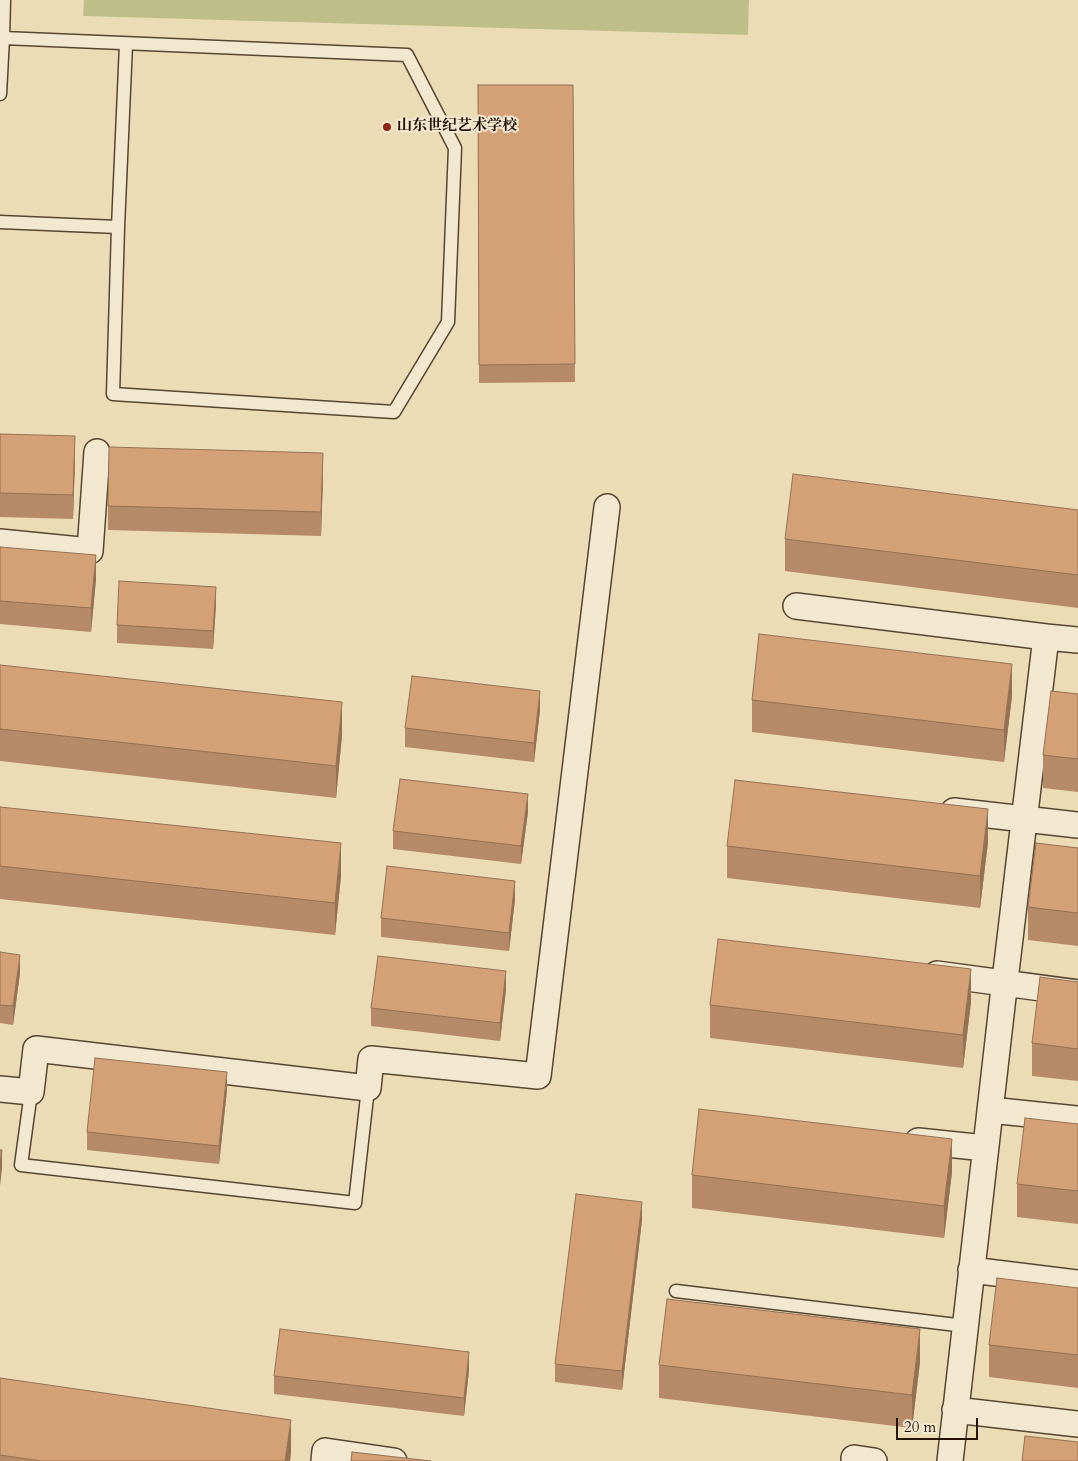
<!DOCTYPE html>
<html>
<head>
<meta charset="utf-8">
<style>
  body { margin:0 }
  #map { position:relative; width:1078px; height:1461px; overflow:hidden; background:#ebdcb6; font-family:Cardo,serif }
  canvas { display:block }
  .scale { position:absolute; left:896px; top:1418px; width:82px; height:22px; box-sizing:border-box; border:2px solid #241305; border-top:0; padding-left:6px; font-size:15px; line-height:18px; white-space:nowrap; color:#241305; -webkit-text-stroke:4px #f2e8d0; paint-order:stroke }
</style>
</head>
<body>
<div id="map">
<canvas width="1078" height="1461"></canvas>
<div class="scale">20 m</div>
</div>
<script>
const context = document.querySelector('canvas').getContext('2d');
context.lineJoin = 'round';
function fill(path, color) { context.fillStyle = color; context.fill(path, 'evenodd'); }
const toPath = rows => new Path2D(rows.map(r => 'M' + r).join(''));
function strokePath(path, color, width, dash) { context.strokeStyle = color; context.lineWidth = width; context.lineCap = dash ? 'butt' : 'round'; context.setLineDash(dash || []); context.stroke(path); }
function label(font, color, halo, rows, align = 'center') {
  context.font = font + ' Cardo,"Noto Serif SC",serif'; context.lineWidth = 4; context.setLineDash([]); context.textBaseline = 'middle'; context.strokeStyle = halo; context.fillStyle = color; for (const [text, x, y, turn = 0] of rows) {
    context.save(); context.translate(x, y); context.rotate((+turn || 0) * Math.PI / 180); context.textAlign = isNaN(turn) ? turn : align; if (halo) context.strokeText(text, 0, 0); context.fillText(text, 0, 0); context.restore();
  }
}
fill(toPath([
  [84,0,749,0,748,35,83,16]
]), '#bebe89');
const service = toPath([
  [0,94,3,38],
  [0,222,118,227,113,394,394,412,448,322,455,148,407,55,3,38,4,0],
  [118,227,126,44],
  [31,1092,21,1165,355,1203,368,1088],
  [676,1291,965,1326]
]);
const minor = toPath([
  [0,542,90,551,97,452],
  [796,606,1046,637],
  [954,811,1078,825],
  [937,974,1078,993],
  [0,1089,31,1092,36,1049,368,1088,371,1059,538,1076,607,507],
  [990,1110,1078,1119],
  [918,1141,985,1148],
  [971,1270,1078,1283],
  [955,1410,1078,1424],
  [854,1458,874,1461],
  [324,1461,325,1451,394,1461],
  [950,1461,1003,997,1046,637,1078,640]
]);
strokePath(service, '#564531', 15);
strokePath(minor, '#564531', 28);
strokePath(service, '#f2e8d0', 12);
strokePath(minor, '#f2e8d0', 25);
fill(toPath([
  [478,85,573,85,575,382,479,383],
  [0,434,75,460,73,519,0,517],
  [323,477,321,536,108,530,108,506],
  [1078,510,1078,608,785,571,785,539],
  [0,547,96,579,91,632,0,624],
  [216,605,213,649,117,643,117,625],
  [0,665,342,735,336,798,0,761],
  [1078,694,1078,792,1043,788,1043,755],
  [1012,696,1004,762,752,732,752,700],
  [540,710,534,762,405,747,405,728],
  [0,807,341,876,335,935,0,899],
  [528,812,521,864,393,849,393,831],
  [988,842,980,908,727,878,727,846],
  [1078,848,1078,946,1028,940,1028,907],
  [515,899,509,951,381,937,381,918],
  [0,952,20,973,13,1025,0,1023],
  [1078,982,1078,1081,1032,1076,1032,1043],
  [506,989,500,1041,371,1026,371,1008],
  [971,1002,963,1068,710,1038,710,1005],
  [227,1090,219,1164,87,1150,87,1132],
  [1078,1124,1078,1224,1017,1217,1017,1184],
  [952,1172,944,1238,692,1208,692,1175],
  [642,1220,622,1390,555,1382,555,1364],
  [1078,1288,1078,1388,989,1377,989,1345],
  [920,1362,912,1428,659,1398,659,1365],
  [469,1370,464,1416,274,1394,274,1376],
  [0,1378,291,1452,290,1461,0,1461]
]), '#b68a66');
fill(toPath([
  [75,436,75,460,73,519,73,495],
  [323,453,323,477,321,536,321,512],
  [96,555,96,579,91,632,91,608],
  [216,587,216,605,213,649,213,631],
  [1012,664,1012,696,1004,762,1004,730],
  [540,691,540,710,534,762,534,743],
  [342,702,342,735,336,798,336,766],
  [528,794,528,812,521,864,521,846],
  [988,809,988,842,980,908,980,876],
  [341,843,341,876,335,935,335,903],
  [515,881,515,899,509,951,509,933],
  [20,955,20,973,13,1025,13,1006],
  [971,969,971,1002,963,1068,963,1035],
  [506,971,506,989,500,1041,500,1023],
  [227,1072,227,1090,219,1164,219,1146],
  [952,1139,952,1172,944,1238,944,1206],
  [2,1150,2,1168,0,1186,0,1167],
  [642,1202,642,1220,622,1390,622,1371],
  [920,1329,920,1362,912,1428,912,1395],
  [469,1352,469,1370,464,1416,464,1398],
  [291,1420,291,1452,290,1461,285,1461]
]), '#947153');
const building = toPath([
  [478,85,573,85,575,364,479,365,478,85],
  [0,434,75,436,73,495,0,493,0,434],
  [109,447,323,453,321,512,108,506,109,447],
  [793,474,1078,510,1078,575,785,539,793,474],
  [0,547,96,555,91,608,0,601,0,547],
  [119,581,216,587,213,631,117,625,119,581],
  [759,634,1012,664,1004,730,752,700,759,634],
  [0,665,342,702,336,766,0,729,0,665],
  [412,676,540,691,534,743,405,728,412,676],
  [1051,691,1078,694,1078,759,1043,755,1051,691],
  [400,779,528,794,521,846,393,831,400,779],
  [735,780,988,809,980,876,727,846,735,780],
  [0,807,341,843,335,903,0,866,0,807],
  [1036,843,1078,848,1078,913,1028,907,1036,843],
  [387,866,515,881,509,933,381,918,387,866],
  [718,939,971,969,963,1035,710,1005,718,939],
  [0,952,20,955,13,1006,0,1005,0,952],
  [378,956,506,971,500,1023,371,1008,378,956],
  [1040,977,1078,982,1078,1049,1032,1043,1040,977],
  [95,1058,227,1072,219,1146,87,1132,95,1058],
  [699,1109,952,1139,944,1206,692,1175,699,1109],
  [1025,1118,1078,1124,1078,1191,1017,1184,1025,1118],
  [0,1150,2,1150,0,1167,0,1150],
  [576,1194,642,1202,622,1371,555,1364,576,1194],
  [997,1278,1078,1288,1078,1355,989,1345,997,1278],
  [667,1299,920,1329,912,1395,659,1365,667,1299],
  [280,1329,469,1352,464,1398,274,1376,280,1329],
  [0,1378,291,1420,285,1461,41,1461,0,1455,0,1378],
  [1025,1436,1078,1442,1078,1461,1022,1461,1025,1436],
  [352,1452,431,1461,351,1461,352,1452]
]);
fill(building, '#d4a177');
strokePath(building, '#947153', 1);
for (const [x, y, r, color] of [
  [387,127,5,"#8f2418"]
]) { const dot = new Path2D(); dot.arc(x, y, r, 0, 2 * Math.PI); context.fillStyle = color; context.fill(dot); strokePath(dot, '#f2e8d0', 2); }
label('bold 15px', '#241305', '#f2e8d0', [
  ["山东世纪艺术学校",397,127]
], 'left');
</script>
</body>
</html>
